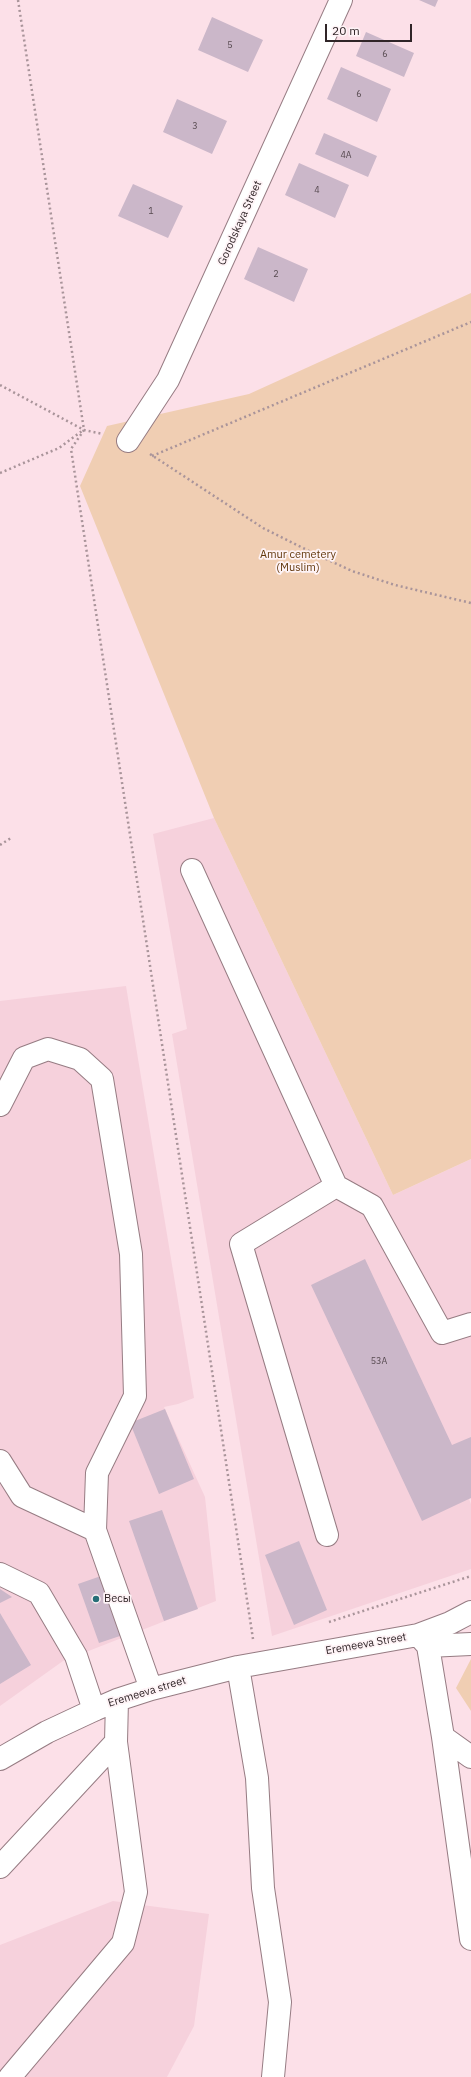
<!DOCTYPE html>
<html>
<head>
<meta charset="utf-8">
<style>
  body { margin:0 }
  #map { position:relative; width:471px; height:2077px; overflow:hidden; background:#fce0e8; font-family:"IBM Plex Sans",sans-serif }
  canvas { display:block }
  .scale { position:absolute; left:325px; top:24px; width:87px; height:18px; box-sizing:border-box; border:2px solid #302528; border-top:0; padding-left:5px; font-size:12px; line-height:14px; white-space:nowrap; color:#302528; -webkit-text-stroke:3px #fef3f6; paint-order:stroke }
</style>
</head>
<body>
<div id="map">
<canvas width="471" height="2077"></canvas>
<div class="scale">20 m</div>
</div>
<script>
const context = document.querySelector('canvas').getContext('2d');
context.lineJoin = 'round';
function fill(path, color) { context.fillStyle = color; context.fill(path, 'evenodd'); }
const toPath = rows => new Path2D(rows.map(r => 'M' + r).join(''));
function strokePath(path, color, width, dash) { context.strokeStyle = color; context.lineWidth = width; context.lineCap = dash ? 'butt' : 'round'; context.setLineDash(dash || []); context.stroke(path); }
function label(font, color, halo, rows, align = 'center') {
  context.font = font + ' "IBM Plex Sans",sans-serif'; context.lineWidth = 3.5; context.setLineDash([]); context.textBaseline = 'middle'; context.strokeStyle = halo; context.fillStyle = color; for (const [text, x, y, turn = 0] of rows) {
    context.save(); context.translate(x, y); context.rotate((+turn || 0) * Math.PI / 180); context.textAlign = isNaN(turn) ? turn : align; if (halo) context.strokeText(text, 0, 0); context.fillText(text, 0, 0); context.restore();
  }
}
fill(toPath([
  [214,818,393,1195,471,1159,471,1498,469,1499,471,1504,471,1569,272,1636,172,1034,187,1029,153,834],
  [126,986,194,1398,178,1404,164,1407,205,1497,216,1601,63,1661,0,1706,0,1001],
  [113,1901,209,1914,194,2026,167,2077,0,2077,0,1945]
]), '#f6d1dc');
fill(toPath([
  [471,293,471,1159,393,1195,214,818,80,486,107,426,249,394],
  [471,1659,471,1711,456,1688]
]), '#f0ceb3');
fill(toPath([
  [419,0,438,0,435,7],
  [212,17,263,40,248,72,198,50],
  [366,32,414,53,404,77,356,56],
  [341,67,391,89,377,122,327,99],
  [177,99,227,121,212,154,163,132],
  [324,133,377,156,368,177,315,154],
  [299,163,349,185,335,218,285,195],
  [133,184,183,206,168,238,118,216],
  [258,247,308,269,294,302,244,279],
  [365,1259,452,1445,471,1437,471,1498,422,1521,311,1285],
  [165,1409,194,1479,159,1494,130,1423],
  [162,1510,198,1609,164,1621,129,1521],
  [299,1541,327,1610,294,1625,265,1555],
  [101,1576,123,1635,99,1643,78,1584],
  [0,1589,12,1597,0,1603],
  [0,1613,31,1665,0,1684]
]), '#cbb7c9');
const minor = toPath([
  [128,441,168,380,341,0],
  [192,870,336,1186,372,1206,442,1333,471,1324],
  [0,1105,24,1058,48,1049,80,1059,102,1079,131,1254,135,1396,97,1473,95,1530,151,1689],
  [0,1461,22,1496,95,1530],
  [327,1535,241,1244,336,1186],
  [0,1574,39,1593,76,1656,94,1710],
  [419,1636,428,1646,471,1644],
  [428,1646,443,1737,471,1757],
  [238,1667,257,1778,263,1888,280,2002,273,2077],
  [443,1737,471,1939],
  [0,1759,47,1732,94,1710,117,1700,151,1689,238,1667,418,1635,450,1623,471,1612],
  [0,1867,116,1742],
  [10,2077,123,1943,136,1892,116,1742,117,1700]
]);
strokePath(minor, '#967c83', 24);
strokePath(toPath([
  [18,0,84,430,71,449,253,1639],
  [0,385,84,430,103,434],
  [150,454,263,528,309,551,352,571,395,585,471,603],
  [152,456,471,322],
  [0,473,59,448,82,431],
  [0,845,11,838],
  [329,1622,471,1576]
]), '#a9949a', 2.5, [2, 3]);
strokePath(minor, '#fff', 22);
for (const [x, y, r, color] of [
  [96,1599,4,"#256e77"]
]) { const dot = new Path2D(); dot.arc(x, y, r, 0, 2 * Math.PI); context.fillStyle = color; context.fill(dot); strokePath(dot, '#fef3f6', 1.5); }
label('9px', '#574a50', null, [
  ["5",230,45],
  ["6",385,54],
  ["6",359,94],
  ["3",195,126],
  ["4А",346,155],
  ["4",317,190],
  ["1",151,211],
  ["2",276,274],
  ["53А",379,1361]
]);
label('11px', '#302528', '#fef3f6', [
  ["Gorodskaya Street",240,223,-66],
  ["Eremeeva Street",366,1644,-10],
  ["Eremeeva street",147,1692,-17]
]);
label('11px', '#62370a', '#fef3f6', [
  ["Amur cemetery",298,555],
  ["(Muslim)",298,568]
]);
label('11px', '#302528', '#fef3f6', [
  ["Весы",104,1599]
], 'left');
</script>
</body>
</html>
